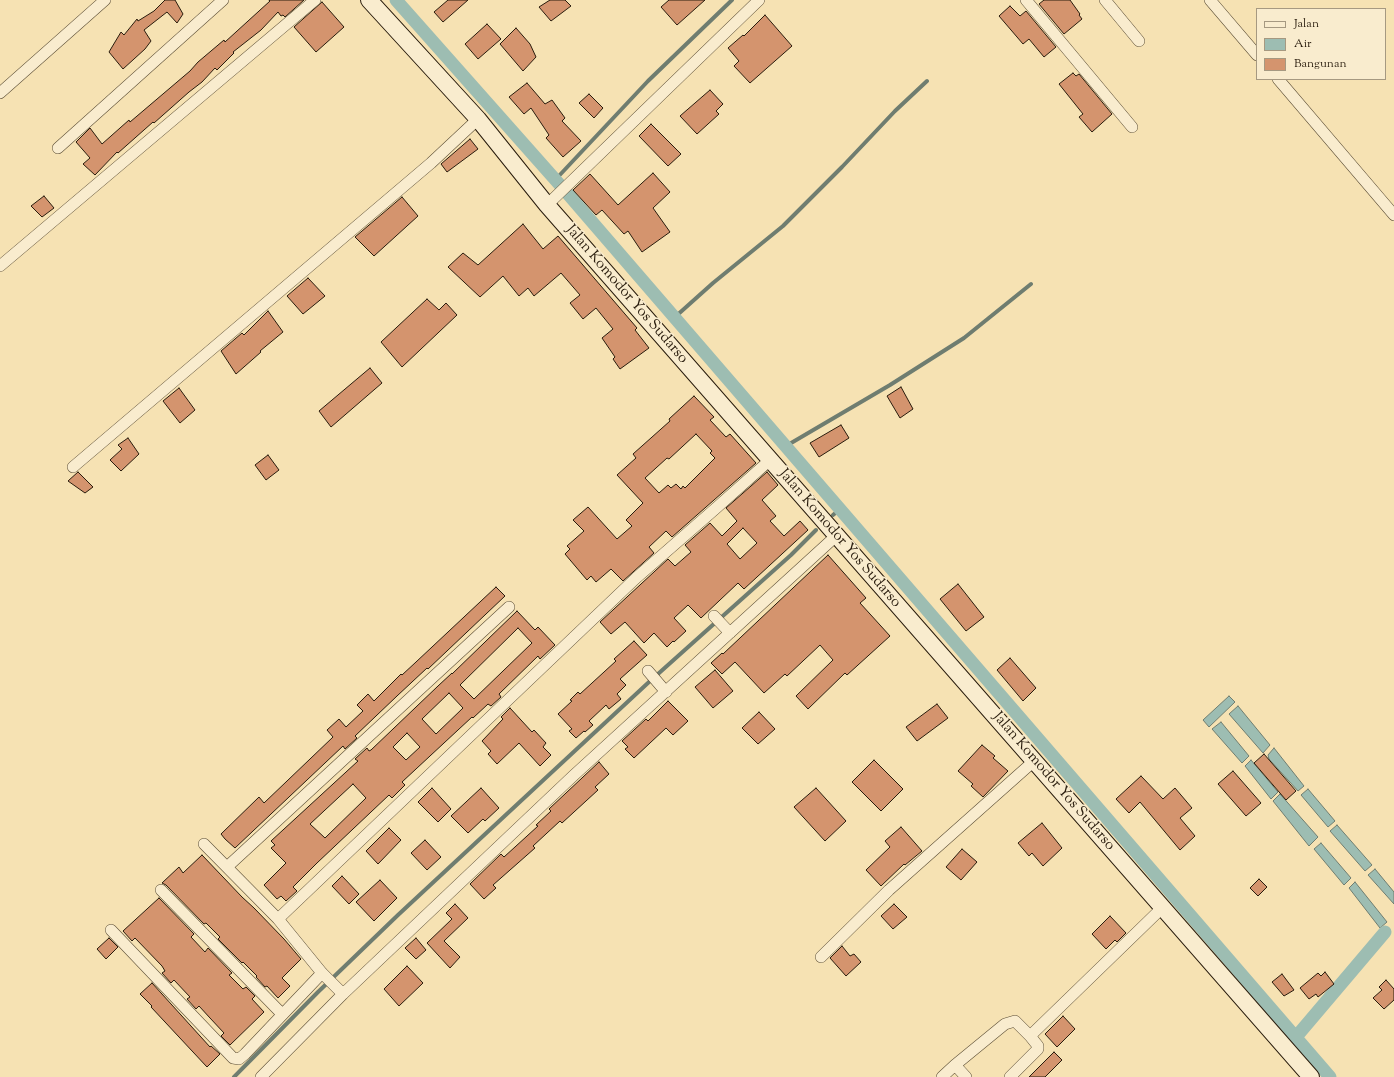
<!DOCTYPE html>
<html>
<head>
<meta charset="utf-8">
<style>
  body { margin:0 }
  #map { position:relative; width:1394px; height:1077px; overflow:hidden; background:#f6e2b3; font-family:"Sorts Mill Goudy",serif }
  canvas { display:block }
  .legend { position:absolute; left:1256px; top:8px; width:130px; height:72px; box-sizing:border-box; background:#f9ecce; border:1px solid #a69981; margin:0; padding:5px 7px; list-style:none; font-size:12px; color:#291c0d }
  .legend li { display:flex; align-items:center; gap:8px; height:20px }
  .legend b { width:20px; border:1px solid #a69981 }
</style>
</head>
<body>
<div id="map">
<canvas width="1394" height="1077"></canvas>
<ul class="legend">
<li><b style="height:5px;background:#f9ecce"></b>Jalan</li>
<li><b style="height:11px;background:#9dbdb2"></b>Air</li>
<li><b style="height:11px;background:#d4946e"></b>Bangunan</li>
</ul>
</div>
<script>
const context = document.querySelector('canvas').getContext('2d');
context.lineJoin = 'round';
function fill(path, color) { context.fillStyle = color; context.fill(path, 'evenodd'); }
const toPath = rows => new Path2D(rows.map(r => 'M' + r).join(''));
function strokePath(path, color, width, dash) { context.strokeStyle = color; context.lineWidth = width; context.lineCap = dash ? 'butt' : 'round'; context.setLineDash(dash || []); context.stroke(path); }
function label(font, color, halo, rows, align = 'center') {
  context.font = font + ' "Sorts Mill Goudy",serif'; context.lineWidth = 3; context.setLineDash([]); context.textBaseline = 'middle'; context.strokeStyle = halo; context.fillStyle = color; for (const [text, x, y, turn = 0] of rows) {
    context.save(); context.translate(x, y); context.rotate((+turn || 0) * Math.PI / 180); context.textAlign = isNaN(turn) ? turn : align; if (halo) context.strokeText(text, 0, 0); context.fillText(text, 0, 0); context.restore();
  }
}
const water = toPath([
  [1229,696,1235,702,1209,727,1203,720,1229,696],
  [1238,706,1270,745,1263,753,1229,714,1238,706],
  [1221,722,1249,756,1242,763,1212,729,1221,722],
  [1274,748,1304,786,1298,791,1269,759,1268,755,1274,748],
  [1251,760,1278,792,1271,799,1245,766,1251,760],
  [1308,789,1335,821,1328,827,1301,795,1308,789],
  [1280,794,1318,837,1309,846,1273,801,1280,794],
  [1337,825,1372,865,1365,871,1330,831,1337,825],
  [1321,843,1351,878,1344,885,1314,849,1321,843],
  [1375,869,1394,892,1394,904,1368,875,1375,869],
  [1355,882,1387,922,1380,928,1349,888,1355,882]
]);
fill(water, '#9dbdb2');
strokePath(water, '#6f7d70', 1);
strokePath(toPath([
  [556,179,648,81,732,0],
  [675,317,713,283,783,226,842,167,895,111,927,81],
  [786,446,890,385,964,338,1031,284],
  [833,515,840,509],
  [234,1077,318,992,398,915,649,682,791,555,816,530]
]), '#6f7d70', 4);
strokePath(toPath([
  [396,0,568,194,1330,1077],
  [1296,1037,1385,932]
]), '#9dbdb2', 13);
const building = toPath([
  [165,0,175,0,183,14,177,23,167,12,144,30,151,41,145,49,123,69,109,52,121,32,124,35,137,19,138,21,154,11,165,0],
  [269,0,304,0,285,17,283,15,281,16,278,12,261,30,233,52,234,53,217,70,215,68,202,82,189,92,154,123,153,122,118,153,117,152,95,175,83,164,90,158,76,142,90,128,102,144,129,120,130,122,190,71,198,62,224,40,225,42,270,1,269,0],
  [448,0,468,0,443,22,434,12,448,0],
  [550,0,565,0,571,6,551,21,539,7,550,0],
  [669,0,705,0,677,25,661,7,669,0],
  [1044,0,1070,0,1080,14,1079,15,1082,19,1064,34,1039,4,1044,0],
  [322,2,344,27,316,52,294,27,322,2],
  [1010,6,1020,16,1026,11,1056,47,1044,57,1029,39,1023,44,999,16,1010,6],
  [765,15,792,46,750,83,734,66,739,61,728,48,743,35,744,36,765,15],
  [487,24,501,39,478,59,465,44,487,24],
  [516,28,530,44,536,57,523,71,500,44,516,28],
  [1073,73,1076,76,1079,74,1112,114,1092,132,1079,117,1083,114,1059,84,1073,73],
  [527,83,545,104,552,100,565,118,562,121,581,141,563,157,546,138,549,135,531,108,524,114,509,97,527,83],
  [710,90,723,104,716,111,719,114,697,134,680,116,710,90],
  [589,94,603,108,594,118,579,103,589,94],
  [651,124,681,154,668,166,639,136,651,124],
  [470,139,478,149,447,172,441,164,470,139],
  [653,173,670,192,653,208,670,232,642,252,628,231,624,234,602,210,596,215,573,190,590,174,618,205,653,173],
  [44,196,54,208,42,217,31,206,44,196],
  [402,197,418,216,374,256,355,237,402,197],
  [523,224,543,249,558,236,637,328,635,330,649,348,620,369,613,359,615,357,602,338,613,329,596,308,583,319,570,303,580,295,561,273,534,296,528,288,519,296,503,276,480,297,448,267,463,253,478,265,523,224],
  [308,278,325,296,303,314,287,296,308,278],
  [427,299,439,310,446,303,457,315,402,367,381,342,427,299],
  [268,311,283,332,260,351,261,352,236,374,221,351,242,333,244,335,268,311],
  [370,368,382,383,331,427,319,411,370,368],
  [901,387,913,409,900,418,887,396,901,387],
  [179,388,195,410,180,423,163,401,179,388],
  [694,396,714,417,710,420,726,437,730,434,756,463,672,537,666,531,649,547,654,553,623,581,611,569,596,582,591,576,587,580,565,554,570,549,567,546,584,531,573,520,588,507,617,539,632,526,626,520,643,503,617,475,636,458,633,454,670,421,669,419,694,396],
  [696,434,712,451,710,453,715,458,685,488,683,486,681,489,676,484,671,488,668,485,659,493,645,478,667,458,669,459,696,434],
  [841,425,849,438,819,457,810,443,841,425],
  [128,438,139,454,121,471,110,460,122,449,118,445,128,438],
  [268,455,279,470,266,480,255,465,268,455],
  [78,472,93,487,85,493,68,481,78,472],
  [767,472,778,485,762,500,776,516,770,521,784,536,800,521,808,530,744,589,738,583,701,618,688,605,674,618,686,631,674,642,673,641,667,647,654,633,644,643,625,622,611,634,600,622,668,559,675,566,691,552,685,545,710,523,722,536,737,521,726,508,767,472],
  [743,528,757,543,740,559,727,544,743,528],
  [828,555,866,598,860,603,890,636,847,675,845,673,808,709,796,696,833,660,820,645,787,676,785,674,764,693,735,662,722,674,711,663,722,653,723,654,828,555],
  [958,584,984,617,966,631,940,599,958,584],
  [496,587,505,596,428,669,427,668,397,696,355,736,357,738,345,749,343,746,235,848,225,839,221,834,259,797,264,803,333,737,327,730,339,719,346,727,363,711,357,705,368,694,374,701,401,674,402,675,416,662,496,587],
  [517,611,535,630,538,627,555,645,540,659,538,656,499,694,501,697,491,706,488,704,473,718,472,717,402,782,405,785,392,798,389,795,317,863,293,887,297,891,286,901,281,896,277,899,264,885,286,863,271,848,275,845,271,841,358,761,355,759,367,748,369,751,371,750,438,686,452,673,452,674,517,611],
  [518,628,532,643,474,699,460,685,518,628],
  [449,693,463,708,436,734,422,719,449,693],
  [407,733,420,747,406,760,393,747,407,733],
  [353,784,366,798,325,838,310,824,353,784],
  [634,641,647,655,620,679,626,685,617,694,621,699,609,709,606,705,589,721,593,725,585,732,584,731,576,738,569,731,572,729,558,714,572,701,570,700,578,692,580,694,616,661,614,659,634,641],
  [1010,658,1036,688,1023,701,997,670,1010,658],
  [715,670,733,691,713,708,695,687,715,670],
  [668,701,688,721,673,735,666,728,634,758,625,749,628,747,622,741,646,719,648,721,668,701],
  [937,704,948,718,917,741,906,727,937,704],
  [510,708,532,732,534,730,546,743,543,747,551,755,540,766,519,743,497,764,488,754,491,751,482,741,503,719,501,717,510,708],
  [759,712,775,729,758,744,742,728,759,712],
  [982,745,995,756,993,758,1008,771,983,797,971,786,973,784,958,771,982,745],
  [1264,754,1296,791,1286,800,1254,763,1264,754],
  [874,760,903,789,881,811,852,782,874,760],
  [599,762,609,774,595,787,598,790,562,823,560,821,533,846,535,848,493,885,496,888,484,899,470,884,501,854,504,857,538,826,536,825,551,811,549,809,599,762],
  [1233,771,1261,803,1246,816,1218,784,1233,771],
  [1141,776,1163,799,1175,788,1192,808,1180,818,1195,836,1180,850,1140,802,1129,813,1116,799,1141,776],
  [432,788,451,809,438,822,418,802,432,788],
  [481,788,499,808,485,821,483,819,468,833,451,816,481,788],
  [816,788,846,821,825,841,794,807,816,788],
  [1042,823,1062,848,1043,866,1032,853,1029,856,1018,843,1042,823],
  [901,827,922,851,905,865,904,864,881,886,866,870,890,847,885,841,901,827],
  [389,828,401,840,378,864,366,851,389,828],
  [425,840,441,857,427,870,411,853,425,840],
  [962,849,977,862,961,880,946,867,962,849],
  [202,855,242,897,254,908,284,939,301,959,282,978,290,986,278,998,267,986,265,987,256,977,257,976,243,962,242,963,218,939,220,937,206,923,204,924,166,885,162,883,179,867,183,873,202,855],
  [342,876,359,894,349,904,332,886,342,876],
  [1259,879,1267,887,1258,896,1250,888,1259,879],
  [380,880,397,898,374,921,356,902,380,880],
  [159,898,194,934,191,937,205,952,208,948,232,973,229,975,243,989,246,987,255,996,252,999,264,1012,230,1045,221,1036,224,1033,210,1018,199,1006,196,1009,187,999,190,997,174,980,171,983,162,973,165,971,162,966,135,938,132,941,123,931,159,898],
  [455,904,468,918,444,941,460,957,450,968,427,943,452,919,446,913,455,904],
  [894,904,907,917,893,929,881,916,894,904],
  [1110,916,1126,933,1117,942,1115,940,1106,949,1092,934,1110,916],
  [109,938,118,947,106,959,97,949,109,938],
  [416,938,426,950,416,959,405,948,416,938],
  [842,946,850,956,854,954,861,962,846,976,830,958,842,946],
  [407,966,423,983,399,1006,384,989,407,966],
  [1325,972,1334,984,1318,997,1316,994,1309,999,1300,988,1318,973,1321,976,1325,972],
  [1282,974,1294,990,1284,996,1272,982,1282,974],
  [1386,980,1394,989,1394,1000,1384,1009,1373,998,1382,990,1379,987,1386,980],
  [152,983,210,1047,211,1046,220,1054,207,1067,151,1007,152,1006,140,994,152,983],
  [1063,1016,1075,1029,1057,1047,1045,1034,1063,1016],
  [1054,1052,1062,1060,1045,1077,1029,1077,1054,1052]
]);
fill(building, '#d4946e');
strokePath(building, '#291c0d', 1);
const street = toPath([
  [1026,0,1132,127],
  [1105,0,1139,41],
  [1210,0,1257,55],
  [1278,79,1394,215],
  [0,93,105,0],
  [58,148,223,0],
  [547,205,759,0],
  [0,266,315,0],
  [73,467,431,163,478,119],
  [714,616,730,633],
  [648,671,666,692],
  [204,844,278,919,322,973,343,994],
  [227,867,509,607],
  [161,890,282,1014],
  [278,919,636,578,715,509,770,460],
  [111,930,233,1058,239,1059,245,1054,322,973],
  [821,957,889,890,1034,761],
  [955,1065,966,1077],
  [261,1077,343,994,573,776,836,536],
  [942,1077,955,1065,1005,1024,1015,1021,1030,1036],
  [1010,1077,1038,1049,1038,1046,1030,1036,1163,907]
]);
const secondary = toPath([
  [369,0,478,119,547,205,1311,1077]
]);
strokePath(street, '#5c4e36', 12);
strokePath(secondary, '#291c0d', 18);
strokePath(street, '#f9ecce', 11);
strokePath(secondary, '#f9ecce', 16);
label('15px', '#291c0d', '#f9ecce', [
  ["Jalan Komodor Yos Sudarso",626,295,49],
  ["Jalan Komodor Yos Sudarso",839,539,49],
  ["Jalan Komodor Yos Sudarso",1053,782,49]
]);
</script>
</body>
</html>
